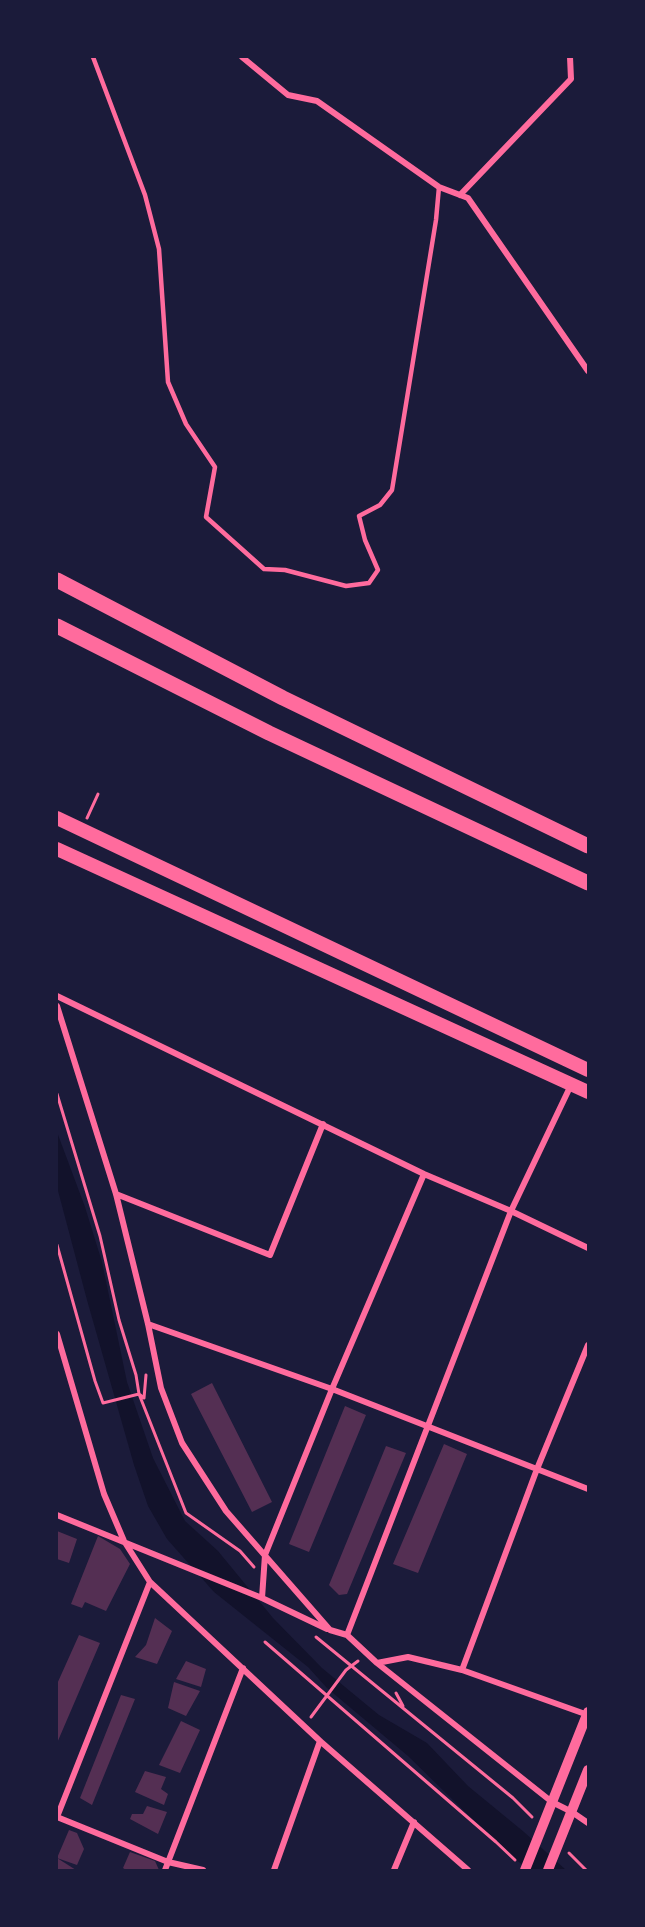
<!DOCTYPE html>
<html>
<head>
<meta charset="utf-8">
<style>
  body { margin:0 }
  #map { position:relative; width:645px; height:1927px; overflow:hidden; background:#1b1b3a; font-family:"Varela Round",sans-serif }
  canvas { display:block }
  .frame { position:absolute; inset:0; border:58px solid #1b1b3a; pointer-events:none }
</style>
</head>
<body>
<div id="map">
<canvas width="645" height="1927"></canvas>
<div class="frame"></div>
</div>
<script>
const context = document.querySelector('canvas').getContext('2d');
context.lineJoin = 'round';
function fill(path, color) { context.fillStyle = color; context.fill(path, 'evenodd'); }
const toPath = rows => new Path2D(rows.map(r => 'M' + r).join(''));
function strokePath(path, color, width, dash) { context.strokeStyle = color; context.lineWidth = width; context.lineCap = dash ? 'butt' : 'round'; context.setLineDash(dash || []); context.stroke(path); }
fill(toPath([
  [57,1132,85,1207,102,1262,127,1382,153,1458,185,1521,218,1551,273,1618,322,1668,379,1715,427,1743,468,1786,524,1832,566,1870,529,1870,505,1851,408,1756,327,1688,308,1667,214,1592,167,1539,148,1506,134,1465,87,1300,57,1187]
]), '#12122b');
fill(toPath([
  [212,1383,272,1502,252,1512,191,1394],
  [345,1406,366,1415,309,1552,289,1544],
  [444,1444,467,1454,418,1573,393,1564],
  [386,1446,406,1453,347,1594,339,1595,329,1585],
  [57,1531,77,1539,69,1563,57,1559],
  [98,1536,120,1549,130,1564,106,1611,85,1602,82,1608,71,1604],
  [155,1618,172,1631,157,1664,135,1657,146,1645],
  [79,1635,100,1643,57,1743,57,1684],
  [186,1661,206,1669,201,1687,176,1679],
  [174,1682,200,1691,186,1716,168,1708],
  [121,1695,135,1699,92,1805,80,1798],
  [181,1721,200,1730,180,1773,159,1765],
  [145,1771,166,1777,161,1789,168,1794,164,1805,135,1792],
  [147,1806,167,1812,158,1834,130,1819,132,1814,143,1814],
  [69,1830,77,1833,84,1849,77,1865,57,1858],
  [130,1852,155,1861,159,1870,126,1870,123,1868],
  [57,1858,76,1870,57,1870]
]), '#542f53');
strokePath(toPath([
  [87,818,98,794],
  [57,1094,100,1236,119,1320,136,1375,139,1394,186,1513,240,1551,254,1567],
  [57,1245,95,1381,103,1403,139,1394,144,1398,146,1375],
  [316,1637,513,1798,532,1817],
  [265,1642,496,1842,515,1860],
  [396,1693,403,1706],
  [311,1717,346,1670,358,1661],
  [569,1853,586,1870]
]), '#ff6b9d', 3);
strokePath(toPath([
  [93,57,145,195,159,249,168,382,186,424,215,467,206,517,264,569,285,570,346,586,369,583,378,570,365,540,359,516,380,505,392,490,436,220,439,187]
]), '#ff6b9d', 4.5);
strokePath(toPath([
  [242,57,288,95,317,101,439,187,468,198,588,371],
  [460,195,571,79,570,57],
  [57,996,424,1174,511,1211,588,1248],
  [57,1006,116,1194,148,1324,161,1388,182,1443,226,1511,330,1630,347,1635,377,1663,552,1802,572,1812,588,1823],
  [116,1194,270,1255,323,1124],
  [148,1324,332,1389,588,1489],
  [57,1334,104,1494,124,1541,150,1582,320,1741,468,1870],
  [57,1515,262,1598,327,1629],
  [262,1598,265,1555,332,1389,424,1174],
  [347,1635,511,1211,571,1085],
  [377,1663,408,1657,462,1670,588,1715],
  [462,1670,537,1469,588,1345],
  [57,1817,150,1582],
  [57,1817,168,1862,203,1870],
  [165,1870,243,1668],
  [274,1870,320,1741],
  [394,1870,414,1822]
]), '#ff6b9d', 6);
strokePath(toPath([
  [525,1870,588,1712],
  [548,1870,588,1770]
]), '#ff6b9d', 10);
strokePath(toPath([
  [57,818,588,1070],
  [57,849,588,1092]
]), '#ff6b9d', 14);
strokePath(toPath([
  [57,580,283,698,588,846],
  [57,626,269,733,588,883]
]), '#ff6b9d', 15);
</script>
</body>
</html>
